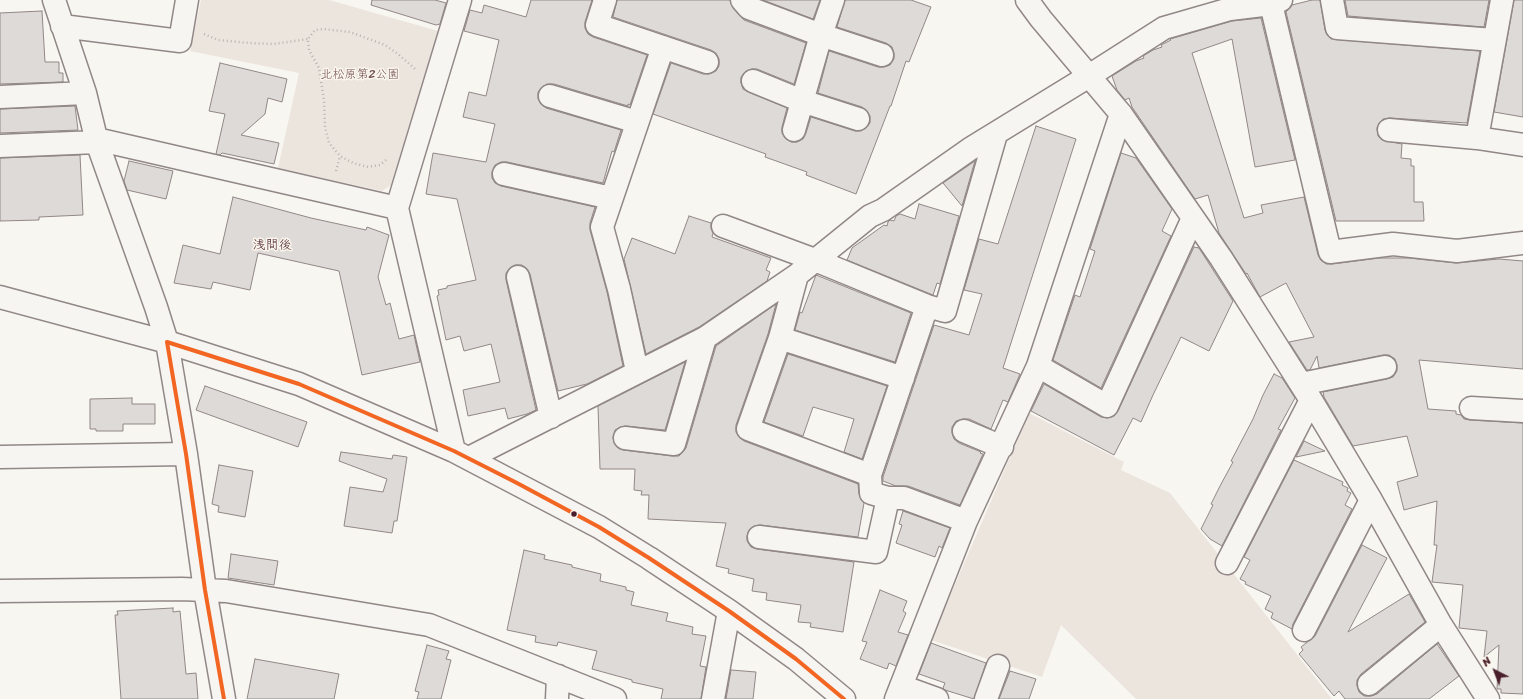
<!DOCTYPE html>
<html>
<head>
<meta charset="utf-8">
<style>
  body { margin:0 }
  #map { position:relative; width:1523px; height:699px; overflow:hidden; background:#f8f6f0; font-family:Sriracha,sans-serif }
  canvas { display:block }
  .north { position:absolute; left:1475px; top:651px; width:40px; height:40px; -webkit-text-stroke:3px #fbf7ec; paint-order:stroke; rotate:318deg; font-size:11px; font-weight:700; line-height:16px; text-align:center; color:#4a1f2b }
  .north::after { content:''; display:block; margin:auto; width:14px; height:18px; background:#4a1f2b; clip-path:polygon(50% 0,100% 100%,50% 72%,0 100%) }
</style>
</head>
<body>
<div id="map">
<canvas width="1523" height="699"></canvas>
<div class="north">N</div>
</div>
<script>
const context = document.querySelector('canvas').getContext('2d');
context.lineJoin = 'round';
function fill(path, color) { context.fillStyle = color; context.fill(path, 'evenodd'); }
const toPath = rows => new Path2D(rows.map(r => 'M' + r).join(''));
function strokePath(path, color, width, dash) { context.strokeStyle = color; context.lineWidth = width; context.lineCap = dash ? 'butt' : 'round'; context.setLineDash(dash || []); context.stroke(path); }
function label(font, color, halo, rows, align = 'center') {
  context.font = font + ' Sriracha,"Klee One",sans-serif'; context.lineWidth = 3; context.setLineDash([]); context.textBaseline = 'middle'; context.strokeStyle = halo; context.fillStyle = color; for (const [text, x, y, turn = 0] of rows) {
    context.save(); context.translate(x, y); context.rotate((+turn || 0) * Math.PI / 180); context.textAlign = isNaN(turn) ? turn : align; if (halo) context.strokeText(text, 0, 0); context.fillText(text, 0, 0); context.restore();
  }
}
fill(toPath([
  [201,0,329,0,438,31,391,185,382,191,278,168,299,73,190,51],
  [1029,413,1124,462,1121,470,1170,493,1332,699,1136,699,1061,625,1042,677,931,640]
]), '#ece5de');
const building = toPath([
  [372,0,435,0,446,3,440,24,436,25,371,5,372,0],
  [531,0,592,0,585,22,585,28,588,34,593,37,647,55,630,105,628,104,628,106,554,84,547,84,542,87,538,92,538,99,541,104,546,108,621,130,614,152,612,151,603,183,507,162,501,162,495,165,492,172,492,178,495,183,501,186,595,207,590,223,590,230,607,292,623,366,587,384,558,391,530,274,527,269,522,265,515,265,510,268,506,273,506,280,536,410,527,414,508,419,505,408,468,416,463,390,500,382,491,344,464,351,460,336,446,340,437,296,439,295,438,290,447,288,447,286,476,280,457,199,426,194,433,153,486,162,495,124,463,117,469,92,486,96,499,40,464,31,470,10,482,13,484,5,526,17,531,0],
  [617,0,730,0,733,8,744,20,806,43,794,84,757,69,752,69,746,71,741,77,741,83,743,89,748,92,787,108,782,127,782,133,785,138,791,142,797,142,803,139,806,133,811,117,855,131,861,131,866,128,870,123,870,116,867,111,862,107,818,93,829,51,878,67,884,67,890,65,894,59,894,53,892,47,886,43,837,27,845,0,911,0,931,7,909,62,906,61,891,106,890,106,856,194,806,175,807,172,765,157,766,154,653,114,671,63,703,74,709,74,716,71,719,66,719,59,716,53,711,50,613,17,617,0],
  [763,0,820,0,813,19,763,0],
  [1312,0,1320,0,1325,30,1327,35,1331,39,1480,51,1467,123,1390,118,1383,119,1379,123,1377,128,1378,136,1382,140,1402,144,1401,158,1411,159,1411,166,1414,166,1414,202,1423,202,1424,221,1336,221,1286,12,1292,5,1312,0],
  [1345,0,1489,0,1484,27,1348,16,1345,0],
  [1514,0,1523,0,1523,117,1494,112,1514,0],
  [42,11,45,62,59,62,59,73,63,73,63,82,0,84,0,13,42,11],
  [1261,18,1295,160,1255,167,1232,39,1192,53,1244,218,1263,213,1261,205,1304,197,1318,255,1321,260,1326,264,1332,264,1379,258,1409,258,1456,263,1499,259,1523,261,1523,369,1419,360,1428,409,1456,411,1456,414,1461,415,1464,419,1470,420,1523,423,1523,694,1501,693,1501,689,1497,689,1499,645,1484,657,1487,631,1459,628,1463,585,1432,582,1437,545,1434,545,1437,501,1404,510,1397,482,1418,476,1407,436,1353,446,1324,397,1323,392,1387,379,1393,377,1397,371,1397,365,1395,359,1389,355,1383,355,1319,368,1317,356,1310,370,1307,370,1289,342,1314,337,1286,283,1260,297,1247,273,1246,274,1219,233,1208,195,1195,199,1132,107,1129,98,1125,100,1117,90,1112,76,1136,61,1144,58,1143,56,1153,50,1162,47,1161,45,1171,40,1170,39,1232,21,1261,18],
  [220,63,287,79,282,102,268,98,265,114,241,135,279,143,274,164,222,153,220,155,216,154,225,114,209,111,220,63],
  [75,106,78,130,0,133,0,109,75,106],
  [1036,126,1076,139,1003,368,1020,374,1008,402,1003,400,991,429,969,419,963,419,956,421,952,427,952,433,954,439,959,443,981,452,980,453,983,454,960,505,908,486,896,486,883,481,883,477,934,325,969,335,982,294,964,290,979,239,998,244,1036,126],
  [1121,153,1136,158,1172,209,1162,231,1171,236,1101,388,1053,360,1075,295,1080,297,1095,251,1090,249,1121,153],
  [80,155,83,215,39,217,39,220,0,221,0,158,80,155],
  [129,161,173,171,166,199,127,190,124,181,129,161],
  [975,161,962,206,943,183,975,161],
  [233,197,311,218,366,230,367,227,389,235,378,277,386,305,390,303,399,339,414,335,420,362,362,375,339,271,258,253,250,290,213,282,211,289,174,283,183,245,220,254,233,197],
  [919,204,959,216,940,284,937,283,933,295,847,260,852,248,884,225,887,226,888,222,890,220,894,221,896,216,900,214,915,219,919,204],
  [689,216,711,223,711,228,713,233,712,237,771,258,766,270,770,272,767,281,699,327,646,354,624,259,632,238,675,254,689,216],
  [1194,247,1199,248,1233,301,1209,351,1181,337,1153,395,1141,422,1133,418,1114,455,1031,411,1044,384,1101,417,1108,418,1114,416,1118,411,1194,247],
  [816,275,911,313,895,362,795,330,800,312,802,313,816,275],
  [776,304,768,334,736,425,736,432,739,437,744,441,858,484,859,494,861,500,864,503,858,537,760,525,754,526,749,530,747,536,747,541,751,547,757,549,854,562,843,632,810,627,811,623,798,622,801,605,766,600,767,593,752,591,754,579,728,573,729,569,716,566,726,523,648,519,649,495,641,495,642,491,634,490,635,469,600,469,598,406,685,362,665,430,626,426,620,427,615,430,613,437,614,443,618,448,623,450,672,456,679,456,683,452,686,448,716,346,776,304],
  [788,354,887,386,862,459,844,452,854,419,813,407,803,436,764,422,788,354],
  [1274,374,1282,378,1295,398,1278,429,1281,430,1222,546,1210,539,1201,529,1213,505,1211,504,1220,486,1233,462,1231,461,1253,419,1263,395,1274,374],
  [205,386,307,422,298,447,196,410,205,386],
  [132,398,132,404,155,404,155,424,123,424,123,431,96,431,96,429,90,429,90,399,132,398],
  [1304,441,1325,451,1296,457,1304,441],
  [341,452,392,459,393,455,407,457,397,521,394,521,392,533,344,526,350,487,383,492,387,479,339,461,341,452],
  [1294,460,1343,482,1342,485,1348,488,1347,491,1351,493,1345,505,1352,509,1293,624,1292,629,1271,618,1273,613,1265,609,1271,596,1245,584,1246,582,1240,579,1250,560,1244,557,1294,460],
  [219,465,253,471,245,517,218,512,219,506,212,504,219,465],
  [903,511,950,528,942,548,939,546,935,557,896,543,902,525,899,524,903,511],
  [1362,545,1387,558,1348,632,1409,594,1425,622,1361,674,1357,680,1357,686,1359,692,1364,696,1371,696,1377,694,1437,644,1459,676,1429,699,1345,699,1339,691,1334,696,1299,654,1303,650,1301,647,1315,636,1362,545],
  [524,550,545,555,544,559,572,565,572,567,601,574,600,581,626,587,626,590,634,592,631,605,668,613,666,621,693,627,692,634,706,636,700,666,706,667,701,699,661,699,663,689,632,682,632,680,592,669,597,651,558,642,557,646,535,642,536,636,507,630,524,550],
  [231,554,278,561,274,585,228,578,231,554],
  [880,590,907,601,903,611,906,613,898,632,908,635,896,666,889,663,887,669,860,659,867,642,862,641,880,590],
  [173,608,173,612,180,611,186,674,196,673,198,699,121,699,115,615,118,615,117,611,173,608],
  [931,643,986,663,974,699,945,690,943,688,945,683,919,674,931,643],
  [427,645,449,651,446,659,451,660,441,699,417,699,419,692,415,691,427,645],
  [255,659,339,674,334,699,247,699,255,659],
  [731,670,756,672,753,699,726,699,731,670],
  [1010,671,1036,679,1029,699,999,699,1010,671]
]);
fill(building, '#dedad7');
strokePath(building, '#918787', 1);
const minor = toPath([
  [54,0,85,93,97,142,156,307,167,342,186,454,205,590,224,699],
  [605,0,597,25,707,62],
  [742,0,749,8,821,35,833,0],
  [1027,0,1041,19,1121,114,1221,258,1311,400,1371,500,1441,625,1488,699],
  [1332,0,1337,28,1494,40],
  [1502,0,1477,138,1523,145],
  [1271,4,1330,252,1393,244,1457,251,1523,243],
  [62,26,180,41,187,0],
  [753,81,802,101,858,119],
  [550,96,637,122],
  [0,97,85,93],
  [794,130,821,35,882,55],
  [1389,130,1477,138],
  [96,139,397,208],
  [0,146,97,142],
  [504,174,611,198],
  [723,226,815,260,927,306,870,475,748,429,780,338,797,275],
  [518,277,551,417],
  [0,297,167,342,299,384,454,451,599,527,649,558,729,611,796,659,844,699],
  [927,306,945,311,996,134],
  [780,338,903,378],
  [1038,366,1107,406,1193,218],
  [637,371,619,289,602,227,663,47],
  [1301,384,1385,367],
  [1471,408,1523,411],
  [964,431,1002,447],
  [625,438,674,444,705,338],
  [454,451,397,208,460,0],
  [0,457,186,454],
  [469,458,705,338,797,275,870,216,883,210,970,149,1089,76,1164,28,1230,9,1271,4,1281,0],
  [870,475,871,493,888,498,904,498,966,521],
  [759,537,876,552,888,498],
  [1227,563,1311,400],
  [0,591,182,589,226,591,429,625,615,699],
  [1304,630,1371,500],
  [1369,684,1441,625],
  [901,686,937,699],
  [557,699,558,676],
  [713,699,729,611],
  [896,699,966,521,1038,366,1121,114],
  [986,699,998,666]
]);
strokePath(minor, '#918787', 25);
strokePath(toPath([
  [204,34,218,40,249,43,274,44,308,39],
  [386,160,380,165,368,167,353,163,340,156,329,143,325,127,324,100,319,68,309,50,308,39,315,30,323,29,350,32,385,45,398,54,415,69],
  [336,171,340,156]
]), '#b8b3b1', 2.5, [1, 3]);
strokePath(minor, '#f6f5f1', 22);
strokePath(toPath([
  [167,342,299,384,454,451,517,483,599,527,649,558,729,611,796,659,844,699],
  [167,342,186,454,205,590,224,699]
]), '#f26522', 4);
for (const [x, y, r, color] of [
  [574,514,3.5,"#4a1f2b"]
]) { const dot = new Path2D(); dot.arc(x, y, r, 0, 2 * Math.PI); context.fillStyle = color; context.fill(dot); strokePath(dot, '#fbf7ec', 1.5); }
label('12px', '#704d54', '#fbf7ec', [
  ["北松原第2公園",360,75]
]);
label('13px', '#4a1f2b', '#fbf7ec', [
  ["浅間後",272,246]
]);
</script>
</body>
</html>
